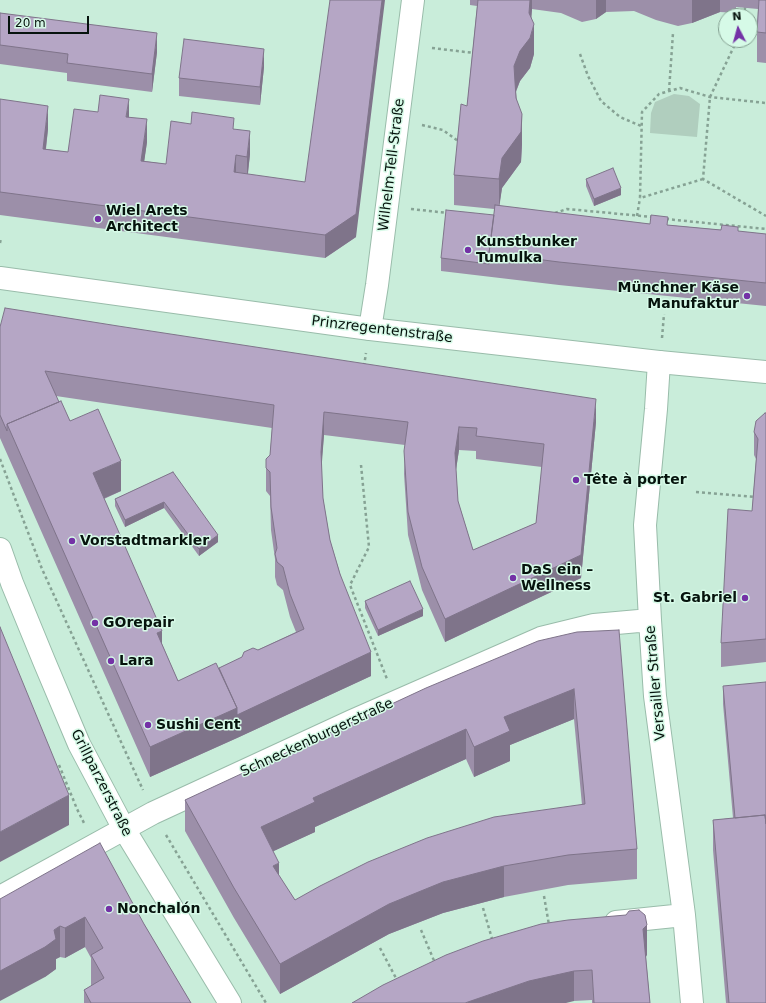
<!DOCTYPE html>
<html>
<head>
<meta charset="utf-8">
<style>
  body { margin:0 }
  #map { position:relative; width:766px; height:1003px; overflow:hidden; background:#c9edda; font-family:"DejaVu Sans",sans-serif }
  canvas { display:block }
  .north { position:absolute; left:718px; top:8px; width:40px; height:40px; box-sizing:border-box; background:#d6fae7; border:1px solid #839e90; border-radius:50%; rotate:354deg; font-size:11px; font-weight:700; line-height:16px; text-align:center; color:#06130d }
  .north::after { content:''; display:block; margin:auto; width:14px; height:18px; background:#7432a6; clip-path:polygon(50% 0,100% 100%,50% 72%,0 100%) }
  .scale { position:absolute; left:8px; top:16px; width:81px; height:18px; box-sizing:border-box; border:2px solid #06130d; border-top:0; padding-left:5px; font-size:12px; line-height:14px; white-space:nowrap; color:#06130d; -webkit-text-stroke:3px #d6fae7; paint-order:stroke }
</style>
</head>
<body>
<div id="map">
<canvas width="766" height="1003"></canvas>
<div class="north">N</div>
<div class="scale">20 m</div>
</div>
<script>
const context = document.querySelector('canvas').getContext('2d');
context.lineJoin = 'round';
function fill(path, color) { context.fillStyle = color; context.fill(path, 'evenodd'); }
const toPath = rows => new Path2D(rows.map(r => 'M' + r).join(''));
function strokePath(path, color, width, dash) { context.strokeStyle = color; context.lineWidth = width; context.lineCap = dash ? 'butt' : 'round'; context.setLineDash(dash || []); context.stroke(path); }
function label(font, color, halo, rows, align = 'center') {
  context.font = font + ' "DejaVu Sans",sans-serif'; context.lineWidth = 3; context.setLineDash([]); context.textBaseline = 'middle'; context.strokeStyle = halo; context.fillStyle = color; for (const [text, x, y, turn = 0] of rows) {
    context.save(); context.translate(x, y); context.rotate((+turn || 0) * Math.PI / 180); context.textAlign = isNaN(turn) ? turn : align; if (halo) context.strokeText(text, 0, 0); context.fillText(text, 0, 0); context.restore();
  }
}
fill(toPath([
  [674,94,689,96,700,104,697,137,650,133,651,113,655,102]
]), '#b0cebe');
const minor = toPath([
  [370,329,377,285,413,0],
  [659,362,656,409,645,525,650,620,655,696,684,915,692,1003],
  [0,897,153,813,352,721,541,638,594,625,650,620],
  [616,922,684,915]
]);
const secondary = toPath([
  [0,278,370,329,659,362,766,372],
  [0,549,12,583,44,661,79,744,124,829,230,1003]
]);
strokePath(minor, '#99bcaa', 24);
strokePath(secondary, '#99bcaa', 24);
strokePath(toPath([
  [744,16,746,0],
  [737,40,710,97,703,179,766,216],
  [432,48,474,53],
  [580,54,588,76,601,101,620,117,641,126],
  [669,91,673,33],
  [422,125,443,130,458,141],
  [703,179,640,198,642,112,659,94,680,88,710,97,766,103],
  [411,209,448,213],
  [555,213,567,209,653,217],
  [637,216,640,198],
  [666,219,766,229],
  [0,243,1,238],
  [662,338,664,314],
  [364,366,366,353],
  [0,459,42,569,143,790],
  [361,465,369,547,350,585,387,679],
  [696,492,755,497],
  [59,765,77,809,84,823],
  [166,835,266,1003],
  [544,896,549,925],
  [483,908,493,942],
  [421,930,435,963],
  [380,948,397,980]
]), '#86a294', 2.5, [3, 3]);
strokePath(minor, '#fff', 22);
strokePath(secondary, '#fff', 22);
fill(toPath([
  [470,0,766,0,766,63,757,62,757,32,758,9,736,7,736,13,720,12,692,23,678,26,656,20,634,11,606,12,596,19,582,22,561,13,532,9,531,17,534,54,530,68,520,81,516,92,522,144,521,162,502,188,499,206,650,224,668,225,766,234,766,306,559,285,441,271,441,258,494,215,494,209,454,205,454,175,467,106,477,6,470,5],
  [0,13,157,52,152,92,67,81,67,73,0,64],
  [264,67,260,105,179,96,179,78],
  [0,99,48,129,46,149,68,152,129,117,147,142,144,161,166,164,191,124,234,129,250,154,248,174,356,237,325,258,0,215],
  [586,179,621,195,594,206,586,186],
  [0,327,596,422,581,578,445,642,422,590,408,535,404,474,405,445,324,435,321,467,323,498,330,540,371,676,237,738,150,777,0,438],
  [56,396,272,428,270,455,266,468,266,491,270,496,271,530,275,559,275,577,277,585,283,590,290,617,296,632,219,668,178,681,162,644,104,499,121,491,70,421,59,402],
  [459,450,476,451,476,459,542,467,536,523,473,550,458,501,456,470],
  [766,413,766,662,721,667,721,643,752,511,756,459,754,455,754,432],
  [173,472,218,542,199,556,164,508,125,527,115,506,115,499],
  [365,601,423,616,378,636,365,608],
  [577,632,637,849,637,879,568,885,504,897,443,913,389,934,280,994,234,918,185,831,185,800],
  [574,719,582,805,295,900,279,876,273,851,315,832,315,827,466,759,474,777,510,761,510,745],
  [723,686,766,1003,726,1003,713,850,713,820,733,818,723,704],
  [0,899,144,924,191,1003,84,1003,84,990,91,986,91,958,85,947,65,958,60,957,56,959,56,969,45,977],
  [647,955,646,957,650,1003,592,1003,592,1000,574,1001,352,1003]
]), '#9c8fa9');
fill(toPath([
  [382,0,385,0,356,237,325,258,325,235],
  [530,0,532,0,532,9,530,39,534,24,534,54,530,68,520,81,514,96,514,66,529,13],
  [596,0,606,0,606,12,596,19],
  [692,0,720,0,720,12,692,23],
  [157,33,157,52,152,92,152,74],
  [264,49,264,67,260,105,260,87],
  [129,99,129,122,126,117],
  [48,106,48,129,43,172,43,149],
  [522,114,522,144,521,162,502,188,499,209,499,179,502,158],
  [147,119,147,142,141,184,141,161],
  [250,131,250,154,247,180,247,157],
  [236,155,236,178,234,172],
  [621,188,621,195,594,206,594,199],
  [596,399,596,422,581,578,445,642,445,619,581,555],
  [324,412,324,435,321,475,321,452],
  [459,427,459,450,455,476,455,453],
  [121,461,121,491,93,503,93,473],
  [164,502,164,508,125,527,125,520],
  [218,535,218,542,199,556,199,549],
  [423,609,423,616,378,636,378,630],
  [162,631,162,661,157,633],
  [371,652,371,676,237,738,150,777,150,747,237,708],
  [574,689,574,719,510,745,510,761,474,777,474,747,504,717],
  [466,729,466,759,315,827,315,832,261,857,261,827,313,798],
  [69,795,69,825,0,862,0,832],
  [279,863,279,893,273,866],
  [504,866,504,897,443,913,389,934,280,994,280,964,389,904,443,882],
  [85,917,85,947,65,958,65,928],
  [647,925,647,955,643,959,643,929],
  [60,926,60,957,56,959,56,969,45,977,0,1001,0,971],
  [574,971,574,1001,566,1003,465,1003,529,981]
]), '#7f748a');
const building = toPath([
  [330,0,382,0,356,214,325,235,0,192,0,99,48,106,43,149,68,152,74,109,98,112,100,95,129,99,126,117,147,119,141,161,166,164,171,121,191,124,192,112,234,118,233,129,250,131,247,157,236,155,234,172,305,182,330,0],
  [478,0,530,0,529,13,534,24,530,38,520,51,514,66,516,98,522,114,521,132,502,158,499,179,454,175,461,104,467,106,478,0],
  [759,0,766,0,766,33,757,32,759,0],
  [0,13,157,33,152,74,67,63,68,54,0,45,0,13],
  [184,39,264,49,260,87,179,78,184,39],
  [613,168,621,188,594,199,586,179,613,168],
  [495,205,650,224,651,215,668,217,667,225,721,230,722,225,738,227,738,231,766,234,766,283,559,262,489,253,495,205],
  [446,210,494,215,489,253,489,264,441,258,446,210],
  [5,308,118,326,596,399,581,555,445,619,422,567,408,512,404,451,408,422,324,412,321,452,323,498,330,540,340,574,371,652,237,715,237,708,219,668,242,657,244,652,253,648,258,650,304,629,290,594,283,567,277,562,275,554,277,548,271,507,270,472,266,468,266,459,270,455,274,405,45,371,59,402,7,424,7,431,0,415,0,327,5,308],
  [459,427,477,428,476,436,544,444,536,523,473,550,458,501,455,453,459,427],
  [61,401,70,421,98,409,121,461,93,473,162,631,157,633,178,681,216,663,237,708,150,747,7,424,61,401],
  [765,413,766,413,766,639,721,643,728,509,752,511,758,439,754,432,756,421,765,413],
  [173,472,218,535,199,549,164,502,125,520,115,499,173,472],
  [410,581,423,609,378,630,365,601,410,581],
  [0,627,69,795,0,832,0,627],
  [619,630,637,849,568,855,504,866,443,882,389,904,280,964,234,888,185,800,426,688,538,641,577,632,619,630],
  [574,689,585,804,494,817,427,838,368,862,320,886,295,900,273,866,279,863,261,827,315,802,313,798,466,729,474,747,510,731,504,717,574,689],
  [766,682,766,824,765,815,735,818,723,686,766,682],
  [765,815,766,824,766,1003,729,1003,713,820,765,815],
  [100,843,144,924,191,1003,91,1003,84,990,104,978,91,955,103,948,85,917,65,928,60,926,54,930,56,939,45,947,0,971,0,899,100,843],
  [639,910,645,915,647,925,643,929,650,1003,594,1003,592,970,574,971,529,981,465,1003,352,1003,383,985,446,955,483,941,541,924,568,920,626,915,629,911,639,910]
]);
fill(building, '#b5a6c5');
strokePath(building, '#7f748a', 1);
for (const [x, y, r, color] of [
  [98,219,4,"#7432a6"],
  [468,250,4,"#7432a6"],
  [747,296,4,"#7432a6"],
  [576,480,4,"#7432a6"],
  [72,541,4,"#7432a6"],
  [513,578,4,"#7432a6"],
  [745,598,4,"#7432a6"],
  [95,623,4,"#7432a6"],
  [111,661,4,"#7432a6"],
  [148,725,4,"#7432a6"],
  [109,909,4,"#7432a6"]
]) { const dot = new Path2D(); dot.arc(x, y, r, 0, 2 * Math.PI); context.fillStyle = color; context.fill(dot); strokePath(dot, '#d6fae7', 1.5); }
label('14px', '#06130d', '#d6fae7', [
  ["Wilhelm-Tell-Straße",392,165,-83],
  ["Prinzregentenstraße",382,330,7],
  ["Versailler Straße",656,683,-95],
  ["Schneckenburgerstraße",317,738,-25],
  ["Grillparzerstraße",101,783,63]
]);
label('bold 14px', '#06130d', '#d6fae7', [
  ["Wiel Arets",106,211],
  ["Architect",106,227],
  ["Kunstbunker",476,242],
  ["Tumulka",476,258],
  ["Münchner Käse",739,288,"right"],
  ["Manufaktur",739,304,"right"],
  ["Tête à porter",584,480],
  ["Vorstadtmarkler",80,541],
  ["DaS ein –",521,570],
  ["Wellness",521,586],
  ["St. Gabriel",737,598,"right"],
  ["GOrepair",103,623],
  ["Lara",119,661],
  ["Sushi Cent",156,725],
  ["Nonchalón",117,909]
], 'left');
</script>
</body>
</html>
